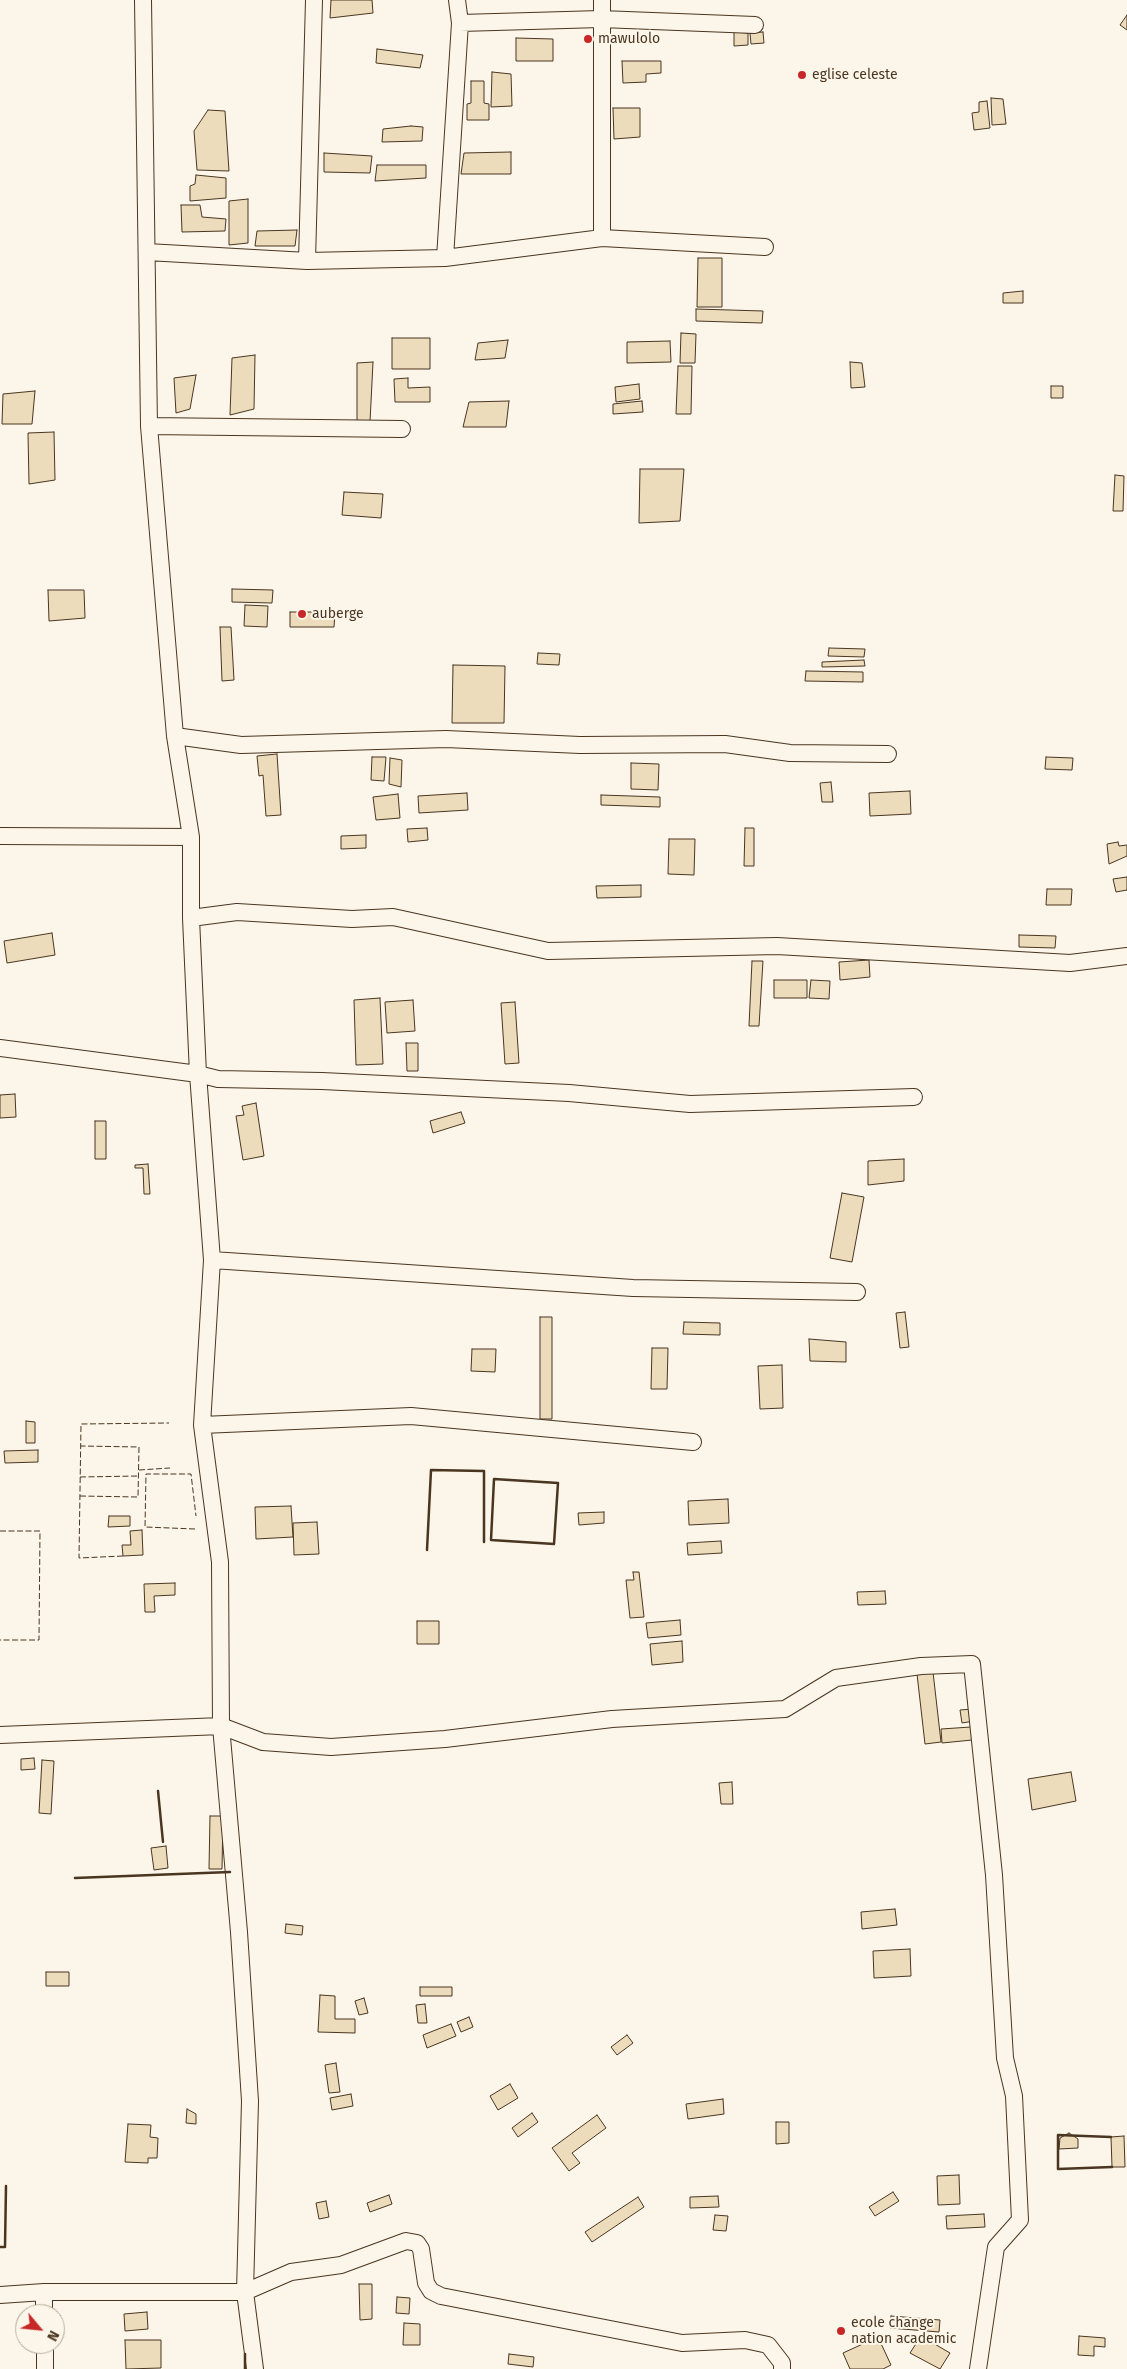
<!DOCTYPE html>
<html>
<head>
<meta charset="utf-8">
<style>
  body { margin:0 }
  #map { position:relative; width:1127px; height:2369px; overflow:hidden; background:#fbf6e9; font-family:"Fira Sans",sans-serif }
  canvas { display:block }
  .north { position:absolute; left:15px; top:2304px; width:50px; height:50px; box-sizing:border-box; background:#fbf6e9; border:1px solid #b4a999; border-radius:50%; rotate:118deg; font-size:14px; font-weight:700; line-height:20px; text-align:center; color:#4a3520 }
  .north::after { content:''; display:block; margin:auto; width:18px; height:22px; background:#c62828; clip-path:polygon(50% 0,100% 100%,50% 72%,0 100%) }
</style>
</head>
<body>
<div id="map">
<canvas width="1127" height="2369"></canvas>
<div class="north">N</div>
</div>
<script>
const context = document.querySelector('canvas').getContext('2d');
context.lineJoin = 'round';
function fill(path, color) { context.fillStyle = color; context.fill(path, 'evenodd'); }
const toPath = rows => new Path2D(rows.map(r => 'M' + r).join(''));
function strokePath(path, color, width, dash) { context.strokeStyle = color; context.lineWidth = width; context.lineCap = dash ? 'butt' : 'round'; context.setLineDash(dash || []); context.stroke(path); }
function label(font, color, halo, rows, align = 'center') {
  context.font = font + ' "Fira Sans",sans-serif'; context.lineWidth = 4; context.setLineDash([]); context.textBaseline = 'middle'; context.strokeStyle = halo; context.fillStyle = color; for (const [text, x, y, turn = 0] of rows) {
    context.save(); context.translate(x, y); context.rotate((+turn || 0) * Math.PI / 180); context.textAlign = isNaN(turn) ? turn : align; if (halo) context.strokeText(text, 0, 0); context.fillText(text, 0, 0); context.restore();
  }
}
const building = toPath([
  [331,0,372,0,373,13,330,18,331,0],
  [1127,15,1127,30,1120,25,1127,15],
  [734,32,748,33,748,45,734,46,734,32],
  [763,32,764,43,751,44,750,33,763,32],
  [516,38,553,39,553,61,516,61,516,38],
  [377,49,423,55,420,68,376,63,377,49],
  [622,61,661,61,661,73,646,74,646,82,623,83,622,61],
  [492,72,511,74,512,106,491,107,492,72],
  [471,81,484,81,484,103,489,104,489,120,467,120,467,104,471,103,471,81],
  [991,98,1003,99,1006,124,992,125,991,98],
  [987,101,990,128,974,130,972,113,979,112,979,102,987,101],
  [613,108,640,108,640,137,614,139,613,108],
  [208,110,225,111,229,171,197,170,194,131,208,110],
  [411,126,423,127,422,141,382,142,383,129,411,126],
  [511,152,511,174,461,174,464,153,511,152],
  [324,153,372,156,370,173,324,172,324,153],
  [377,165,426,165,426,178,375,181,377,165],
  [196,175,226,178,226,198,190,201,190,186,195,184,196,175],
  [248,199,248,243,229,245,229,201,248,199],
  [181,205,200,205,202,217,226,219,225,231,182,232,181,205],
  [297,230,295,246,255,246,257,231,297,230],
  [698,258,722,258,722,307,697,307,698,258],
  [1023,291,1023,303,1003,303,1003,293,1023,291],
  [696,309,763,311,762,323,696,321,696,309],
  [681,333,696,334,695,363,680,363,681,333],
  [392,338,430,338,430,369,392,369,392,338],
  [508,340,505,358,475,360,478,343,508,340],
  [670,341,671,362,627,363,627,342,670,341],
  [255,355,254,409,230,415,232,358,255,355],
  [373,362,370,422,357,421,357,363,373,362],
  [850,362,862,363,865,387,851,388,850,362],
  [678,366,692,366,691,414,676,414,678,366],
  [196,375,190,409,176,413,174,378,196,375],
  [408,378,408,388,430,387,430,402,395,402,394,379,408,378],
  [639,384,640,399,616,402,615,387,639,384],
  [1051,386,1063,386,1063,398,1051,398,1051,386],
  [35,391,32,424,2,424,3,394,35,391],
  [509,401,506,427,463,427,469,402,509,401],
  [642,401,643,412,613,414,613,404,642,401],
  [54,432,55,480,29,484,28,433,54,432],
  [640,469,684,469,680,521,639,523,640,469],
  [1115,475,1124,476,1123,511,1113,511,1115,475],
  [344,492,383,494,381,518,342,515,344,492],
  [232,589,273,590,272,603,232,602,232,589],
  [48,590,84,590,85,618,49,621,48,590],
  [245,605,268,606,267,627,244,626,245,605],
  [290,612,335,612,334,627,290,627,290,612],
  [220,627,231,627,234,680,222,681,220,627],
  [829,648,865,649,864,657,828,656,829,648],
  [538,653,560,654,559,665,537,664,538,653],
  [864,660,865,666,822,667,822,662,864,660],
  [453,665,505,666,504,723,452,723,453,665],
  [806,671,863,672,863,682,805,681,806,671],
  [277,754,281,815,266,816,263,775,259,776,257,756,277,754],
  [372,757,386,757,384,781,371,780,372,757],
  [1046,757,1073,758,1072,770,1045,769,1046,757],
  [390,758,402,760,401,787,389,784,390,758],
  [631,763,659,764,658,790,631,789,631,763],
  [831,782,833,802,822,802,820,783,831,782],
  [910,791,911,814,870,816,869,793,910,791],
  [467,793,468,810,419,813,418,796,467,793],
  [398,794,400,818,376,820,373,797,398,794],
  [601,795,660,797,660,807,601,805,601,795],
  [427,828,428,840,408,842,407,829,427,828],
  [745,828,754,828,754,866,744,866,745,828],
  [366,835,366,848,341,849,341,836,366,835],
  [669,839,695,839,694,875,668,874,669,839],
  [1118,842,1119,846,1127,845,1127,856,1109,864,1107,844,1118,842],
  [1127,877,1127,890,1116,892,1113,879,1127,877],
  [641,885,641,897,597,898,596,886,641,885],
  [1047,889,1072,889,1071,905,1046,905,1047,889],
  [52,933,55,955,7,963,4,941,52,933],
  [1019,935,1056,936,1055,948,1019,947,1019,935],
  [869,960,870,977,840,980,839,962,869,960],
  [752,961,763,961,759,1026,749,1026,752,961],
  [774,980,807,980,807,998,774,998,774,980],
  [811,980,830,981,829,999,809,998,811,980],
  [380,998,383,1064,356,1065,354,1000,380,998],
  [413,1000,415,1031,387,1033,385,1002,413,1000],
  [515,1002,519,1063,505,1064,501,1003,515,1002],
  [406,1043,418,1043,418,1071,407,1071,406,1043],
  [15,1094,16,1117,0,1118,0,1095,15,1094],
  [256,1103,264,1156,243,1160,236,1116,244,1115,242,1106,256,1103],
  [461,1112,465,1123,433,1133,430,1121,461,1112],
  [95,1121,106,1121,106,1159,95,1159,95,1121],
  [904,1159,904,1181,868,1185,868,1161,904,1159],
  [148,1164,150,1194,144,1194,143,1168,135,1168,135,1165,148,1164],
  [842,1193,864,1197,852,1262,830,1258,842,1193],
  [905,1312,909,1347,900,1348,896,1313,905,1312],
  [540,1317,552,1317,552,1419,540,1419,540,1317],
  [684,1322,720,1323,720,1335,683,1334,684,1322],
  [809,1339,846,1342,846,1362,810,1361,809,1339],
  [652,1348,668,1348,667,1389,651,1389,652,1348],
  [472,1349,496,1349,495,1372,471,1371,472,1349],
  [782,1365,783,1408,760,1409,758,1366,782,1365],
  [26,1421,35,1422,35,1443,26,1443,26,1421],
  [38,1450,38,1462,5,1463,4,1451,38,1450],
  [728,1499,729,1523,689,1525,688,1501,728,1499],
  [291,1506,293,1537,256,1539,255,1507,291,1506],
  [604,1512,604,1523,579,1525,578,1513,604,1512],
  [109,1516,130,1516,130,1526,108,1527,109,1516],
  [317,1522,319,1554,294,1555,293,1523,317,1522],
  [142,1530,143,1555,123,1556,122,1545,131,1545,130,1531,142,1530],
  [721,1541,722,1553,688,1555,687,1543,721,1541],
  [633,1572,639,1572,644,1617,630,1618,626,1580,634,1580,633,1572],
  [175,1583,175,1595,154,1596,155,1612,145,1612,144,1584,175,1583],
  [885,1591,886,1604,858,1605,857,1592,885,1591],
  [680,1620,681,1635,648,1638,646,1623,680,1620],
  [417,1621,439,1621,439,1644,417,1644,417,1621],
  [682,1641,683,1662,652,1665,650,1644,682,1641],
  [933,1672,941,1742,925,1744,917,1674,933,1672],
  [972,1709,974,1721,962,1723,960,1710,972,1709],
  [971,1727,972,1740,942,1743,941,1729,971,1727],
  [34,1758,35,1769,21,1770,21,1759,34,1758],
  [42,1760,54,1761,51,1814,39,1813,42,1760],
  [1071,1772,1076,1801,1032,1810,1028,1779,1071,1772],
  [732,1782,733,1804,721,1804,719,1783,732,1782],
  [210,1816,223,1816,222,1869,209,1869,210,1816],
  [166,1846,168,1868,154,1870,151,1848,166,1846],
  [895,1909,897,1925,862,1929,861,1912,895,1909],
  [286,1924,303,1926,302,1935,285,1933,286,1924],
  [910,1949,911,1976,874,1978,873,1951,910,1949],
  [46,1972,69,1972,69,1986,46,1986,46,1972],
  [420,1987,452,1987,452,1996,420,1996,420,1987],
  [320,1995,335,1996,335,2019,355,2019,355,2033,318,2032,320,1995],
  [364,1998,368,2013,359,2015,355,2001,364,1998],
  [425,2004,427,2023,418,2023,416,2005,425,2004],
  [469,2017,473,2027,461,2032,457,2022,469,2017],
  [451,2024,456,2036,427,2048,423,2035,451,2024],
  [627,2035,633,2043,617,2055,611,2047,627,2035],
  [336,2063,340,2092,329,2093,325,2065,336,2063],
  [510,2084,518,2098,498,2110,490,2096,510,2084],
  [351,2094,353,2106,332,2110,330,2098,351,2094],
  [723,2099,724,2114,688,2119,686,2104,723,2099],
  [187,2109,196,2114,196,2124,186,2123,187,2109],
  [532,2113,538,2122,518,2137,512,2128,532,2113],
  [597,2115,606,2128,572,2153,580,2163,569,2171,552,2148,597,2115],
  [776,2122,789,2122,789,2143,776,2144,776,2122],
  [128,2124,151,2125,150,2137,158,2138,157,2158,148,2158,148,2163,125,2162,128,2124],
  [1069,2133,1078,2139,1078,2148,1059,2149,1060,2138,1069,2133],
  [1124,2136,1125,2167,1112,2167,1111,2137,1124,2136],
  [959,2175,960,2204,938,2205,937,2176,959,2175],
  [893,2192,899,2201,875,2216,869,2207,893,2192],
  [389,2195,392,2204,370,2212,367,2203,389,2195],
  [718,2196,719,2207,690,2208,690,2197,718,2196],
  [638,2197,644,2207,592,2242,585,2232,638,2197],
  [326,2201,329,2217,319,2219,316,2203,326,2201],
  [984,2214,985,2227,947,2229,946,2216,984,2214],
  [715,2215,728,2216,726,2231,713,2230,715,2215],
  [359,2284,372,2284,372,2319,360,2320,359,2284],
  [397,2297,410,2298,409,2314,396,2313,397,2297],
  [147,2312,148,2329,125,2331,124,2314,147,2312],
  [891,2316,940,2320,939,2332,890,2328,891,2316],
  [404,2323,420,2324,420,2345,403,2345,404,2323],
  [921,2336,950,2353,940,2369,910,2353,921,2336],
  [1079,2336,1105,2338,1105,2347,1094,2346,1094,2356,1078,2355,1079,2336],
  [878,2337,891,2365,883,2369,850,2369,843,2353,878,2337],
  [125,2340,161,2340,161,2368,126,2369,125,2340],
  [509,2354,534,2357,533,2367,508,2364,509,2354]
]);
fill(building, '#ecdcbc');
strokePath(building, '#4a3520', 1);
const street = toPath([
  [143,0,149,426,175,736,191,837,191,918,198,1074,212,1260,202,1425,220,1562,221,1726,239,1932,250,2101,245,2292,255,2369],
  [460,23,601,19,755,25],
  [602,238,765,247],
  [147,252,307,261,445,258,602,238,602,0],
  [445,258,460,23,457,0],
  [307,261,314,0],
  [149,426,402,429],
  [175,736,241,745,446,739,580,745,725,744,790,753,888,754],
  [0,836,191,837],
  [191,918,237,912,352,919,393,917,548,951,777,946,1070,963,1127,956],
  [0,1048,198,1074,218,1079,322,1081,569,1093,690,1104,914,1097],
  [212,1260,633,1288,857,1292],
  [202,1425,411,1416,693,1442],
  [0,1735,221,1726,263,1742,331,1747,445,1739,612,1719,785,1709,836,1678,921,1666,972,1664,994,1875,1005,2058,1014,2096,1020,2220,996,2247,978,2369],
  [44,2292,44,2314],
  [0,2295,44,2292,245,2292,291,2272,341,2265,406,2241,417,2243,421,2249,426,2283,431,2291,441,2296,682,2343,745,2340,768,2345,782,2363,782,2369],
  [45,2344,45,2369]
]);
strokePath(street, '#4a3520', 18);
strokePath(street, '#fbf6e9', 16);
strokePath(toPath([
  [139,1470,170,1468],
  [80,1477,139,1476],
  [80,1496,138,1497,139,1447,81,1446],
  [195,1529,145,1527,146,1474,191,1474,196,1516],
  [0,1531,40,1531,39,1640,0,1640],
  [123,1556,79,1558,81,1424,169,1423]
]), '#4a3520', 1, [6, 2.5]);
strokePath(toPath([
  [494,1479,558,1483,554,1544,491,1540,494,1479],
  [427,1550,431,1470,484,1471,484,1542],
  [158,1791,163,1842],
  [75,1878,230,1872],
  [1111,2137,1058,2135,1058,2169,1112,2167],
  [0,2247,5,2247,6,2186],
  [245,2354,245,2369]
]), '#4a3520', 2.5);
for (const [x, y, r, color] of [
  [588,39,5,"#c62828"],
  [802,75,5,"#c62828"],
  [302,614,5,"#c62828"],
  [841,2331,5,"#c62828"]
]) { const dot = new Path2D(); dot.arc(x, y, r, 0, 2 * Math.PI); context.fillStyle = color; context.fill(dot); strokePath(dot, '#fbf6e9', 2); }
label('14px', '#4a3520', '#fbf6e9', [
  ["mawulolo",598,39],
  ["eglise celeste",812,75],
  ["auberge",312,614],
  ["ecole change",851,2323],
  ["nation academic",851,2339]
], 'left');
</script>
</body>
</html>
